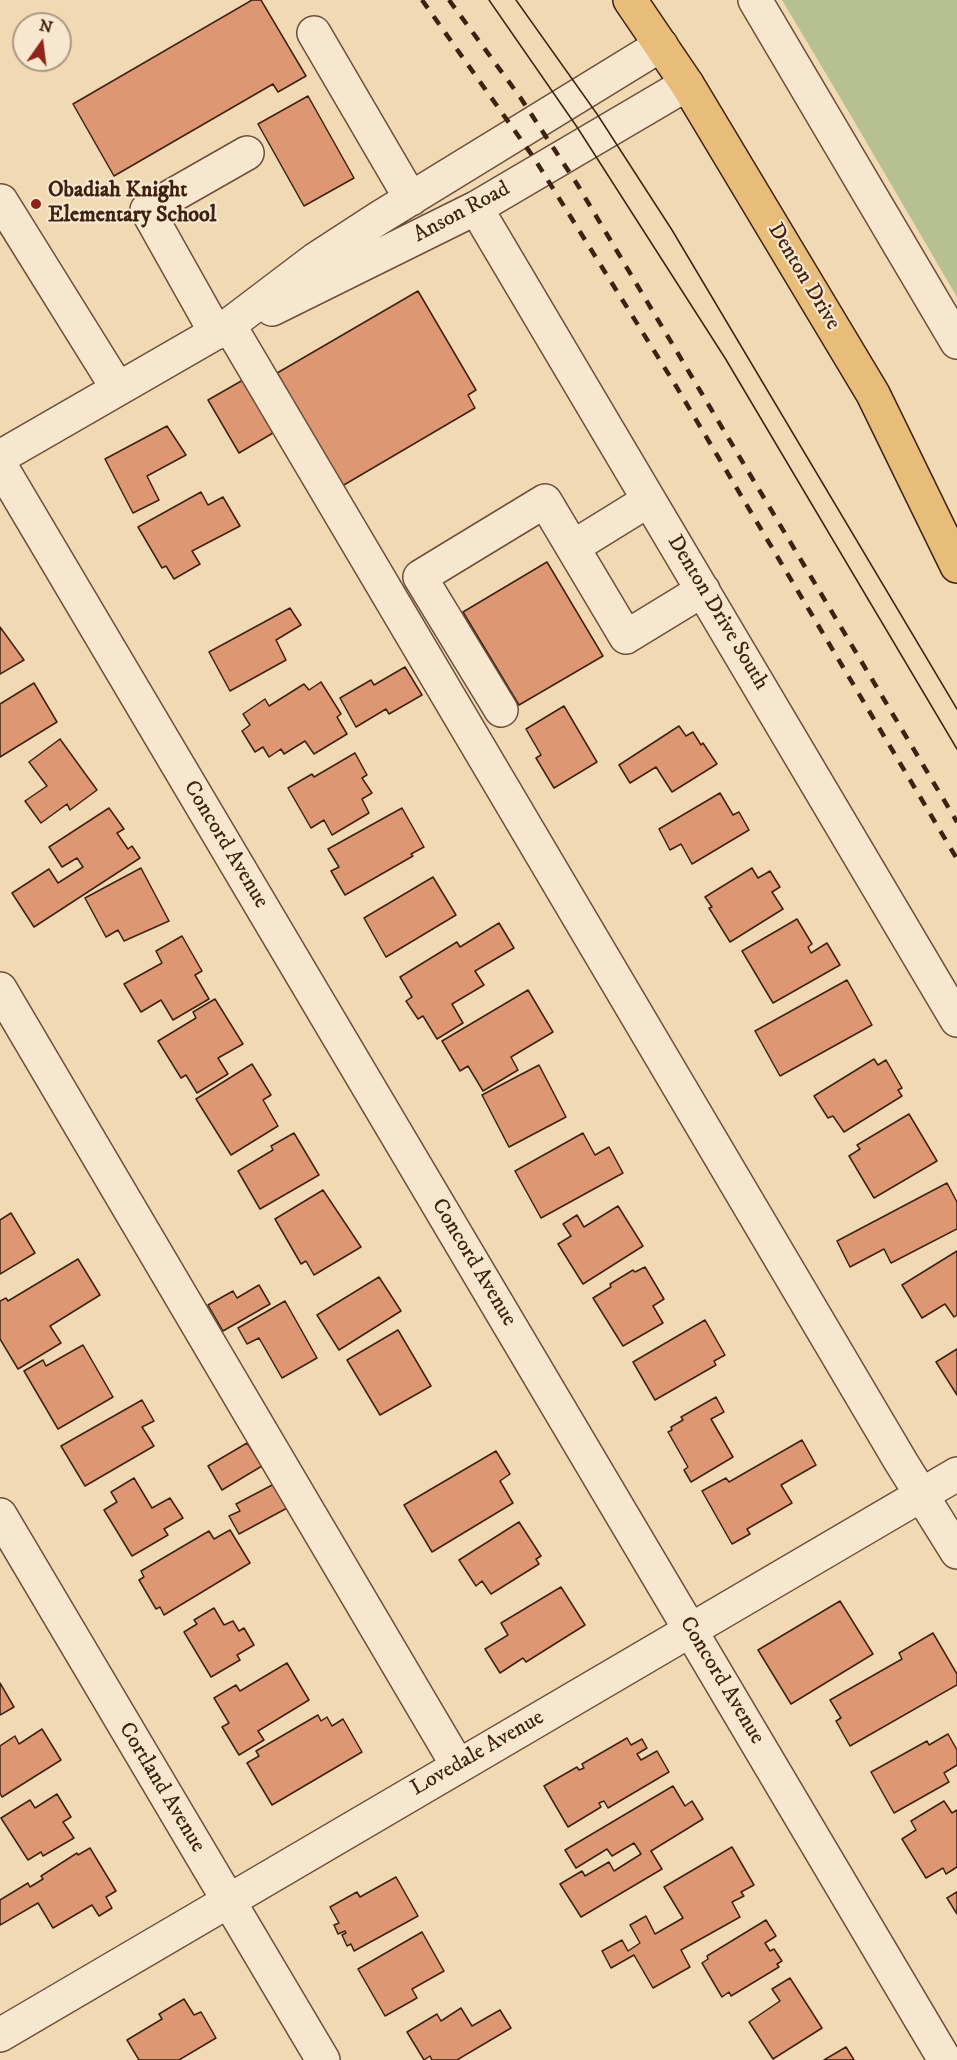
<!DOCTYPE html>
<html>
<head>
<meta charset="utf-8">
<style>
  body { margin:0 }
  #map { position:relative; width:957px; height:2060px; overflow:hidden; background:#f1dab3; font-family:"IM FELL DW Pica",serif }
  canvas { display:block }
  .north { position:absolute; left:12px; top:12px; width:60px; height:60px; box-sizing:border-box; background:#f6e7ce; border:2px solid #ac9883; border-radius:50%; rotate:14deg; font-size:16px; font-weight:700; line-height:24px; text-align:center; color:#3e2112 }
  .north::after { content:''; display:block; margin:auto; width:21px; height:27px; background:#8f2418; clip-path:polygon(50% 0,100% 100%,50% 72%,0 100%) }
</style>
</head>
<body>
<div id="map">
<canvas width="957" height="2060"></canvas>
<div class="north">N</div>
</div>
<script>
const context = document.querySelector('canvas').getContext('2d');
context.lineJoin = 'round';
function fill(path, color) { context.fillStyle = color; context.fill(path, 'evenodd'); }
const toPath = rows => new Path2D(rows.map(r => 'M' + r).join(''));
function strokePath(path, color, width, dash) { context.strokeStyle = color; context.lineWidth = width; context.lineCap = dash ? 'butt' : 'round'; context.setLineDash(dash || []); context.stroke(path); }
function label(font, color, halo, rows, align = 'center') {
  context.font = font + ' "IM FELL DW Pica",serif'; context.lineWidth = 4.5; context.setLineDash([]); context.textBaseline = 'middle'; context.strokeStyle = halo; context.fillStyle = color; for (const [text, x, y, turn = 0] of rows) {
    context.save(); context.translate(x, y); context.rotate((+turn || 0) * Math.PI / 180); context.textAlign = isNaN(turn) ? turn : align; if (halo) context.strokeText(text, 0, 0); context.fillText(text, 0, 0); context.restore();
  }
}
fill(toPath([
  [782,0,957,0,957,297,847,109]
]), '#b6c090');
const building = toPath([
  [252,0,261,0,306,76,278,92,273,84,114,176,73,104,252,0],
  [308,96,354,178,304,206,258,124,308,96],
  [418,291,476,390,468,395,475,408,337,489,272,376,418,291],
  [243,380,273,433,239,453,208,400,243,380],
  [167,426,186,455,147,476,159,500,133,513,105,459,167,426],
  [201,492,208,505,223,497,240,526,192,551,200,564,174,579,166,566,162,568,138,527,201,492],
  [547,562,603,656,519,705,463,612,547,562],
  [290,608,301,625,276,640,286,660,230,691,209,652,290,608],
  [0,627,24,660,0,674,0,627],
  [405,667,422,695,389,714,386,709,356,727,340,698,371,680,374,685,405,667],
  [321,682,341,714,337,717,347,734,314,754,305,741,284,754,281,749,269,757,263,747,255,752,242,731,250,725,243,714,265,699,269,706,304,684,309,690,321,682],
  [34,683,57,722,0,757,0,704,34,683],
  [564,706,597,762,554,788,536,758,541,755,526,729,564,706],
  [679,726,686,736,693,732,701,745,703,743,717,764,672,792,656,767,630,783,619,765,679,726],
  [60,739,97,790,70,810,67,804,41,823,25,801,47,786,29,762,60,739],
  [355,753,367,775,362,778,372,793,362,799,369,813,332,835,324,820,311,828,288,788,312,774,314,777,355,753],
  [720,793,733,815,739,812,749,830,692,864,681,844,670,850,659,829,720,793],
  [109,808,124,829,117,833,128,849,132,846,140,858,34,927,12,893,49,869,58,883,83,867,77,858,62,867,49,847,109,808],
  [402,808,424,847,411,854,413,856,345,895,331,871,339,867,328,849,402,808],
  [141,868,169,921,124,941,118,930,106,937,85,898,141,868],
  [752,868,758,878,770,871,780,887,772,892,783,909,730,942,709,908,712,907,705,897,752,868],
  [433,877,456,915,386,957,364,918,433,877],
  [797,919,812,944,808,947,811,953,827,943,840,965,773,1003,742,951,797,919],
  [499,923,514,948,475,971,484,985,452,1004,463,1023,437,1039,423,1016,418,1019,406,1001,412,997,400,977,457,942,460,947,499,923],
  [182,936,202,971,195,975,209,999,173,1020,161,1000,141,1012,124,984,162,963,156,951,182,936],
  [847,980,872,1025,780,1076,755,1031,847,980],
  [528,990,553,1032,511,1057,518,1070,483,1091,468,1066,460,1071,442,1041,528,990],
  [215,999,243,1044,218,1058,228,1074,197,1093,186,1075,181,1078,158,1041,196,1018,193,1012,215,999],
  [874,1059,878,1065,886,1060,902,1088,898,1090,902,1096,844,1132,833,1116,828,1118,814,1096,874,1059],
  [252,1064,271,1095,263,1100,278,1126,231,1155,196,1099,252,1064],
  [539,1065,566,1117,509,1147,482,1095,539,1065],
  [909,1114,937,1161,874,1198,849,1156,860,1149,857,1145,909,1114],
  [294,1133,319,1175,260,1209,238,1171,273,1150,271,1146,294,1133],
  [583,1133,595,1155,609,1147,623,1173,541,1218,515,1171,583,1133],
  [947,1183,957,1202,957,1229,891,1263,884,1249,850,1267,837,1241,947,1183],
  [323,1190,361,1247,314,1275,306,1261,301,1264,275,1219,323,1190],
  [618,1206,643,1246,583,1284,558,1244,571,1236,563,1224,577,1215,584,1227,618,1206],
  [11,1213,35,1253,0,1274,0,1220,11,1213],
  [957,1251,957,1315,954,1317,945,1304,922,1318,902,1285,957,1251],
  [78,1259,100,1295,50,1326,61,1343,18,1369,0,1339,0,1301,6,1298,8,1301,78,1259],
  [645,1267,664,1299,653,1306,663,1323,623,1346,593,1298,611,1287,610,1284,633,1270,635,1272,645,1267],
  [379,1277,401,1311,339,1350,317,1315,379,1277],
  [259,1285,270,1304,223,1331,208,1305,233,1291,237,1298,259,1285],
  [285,1301,317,1358,282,1378,259,1338,247,1344,238,1328,285,1301],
  [705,1320,725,1355,714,1361,716,1365,655,1400,633,1362,705,1320],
  [398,1330,431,1386,380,1415,347,1360,398,1330],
  [83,1345,113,1397,58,1429,24,1371,43,1360,46,1366,83,1345],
  [957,1349,957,1395,936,1362,957,1349],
  [716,1397,724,1412,711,1419,733,1457,691,1482,684,1470,688,1467,668,1432,672,1430,671,1427,683,1420,681,1417,716,1397],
  [142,1400,154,1421,142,1427,154,1446,85,1486,61,1446,142,1400],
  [802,1440,816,1465,781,1485,792,1503,747,1529,750,1534,732,1544,702,1491,726,1478,729,1482,802,1440],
  [247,1443,262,1466,222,1490,208,1466,247,1443],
  [496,1451,510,1474,500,1481,513,1503,432,1552,404,1505,496,1451],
  [134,1478,152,1508,170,1498,183,1518,164,1529,168,1535,132,1556,104,1510,117,1502,111,1492,134,1478],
  [276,1483,289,1507,239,1534,229,1516,240,1511,236,1504,276,1483],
  [519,1522,541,1556,536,1559,539,1564,491,1594,482,1581,476,1586,459,1560,519,1522],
  [230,1530,250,1563,164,1615,160,1607,156,1609,139,1580,144,1577,141,1571,209,1531,214,1539,230,1530],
  [561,1587,585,1625,526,1662,523,1658,500,1673,485,1649,508,1635,501,1623,561,1587],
  [840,1601,873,1654,791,1704,758,1650,840,1601],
  [214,1608,224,1625,233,1621,239,1631,244,1628,254,1645,237,1655,240,1660,211,1677,184,1632,197,1624,194,1620,214,1608],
  [933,1633,957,1674,957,1685,850,1746,836,1721,841,1718,830,1700,902,1659,899,1653,933,1633],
  [287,1663,309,1700,258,1731,264,1740,239,1755,222,1727,229,1723,214,1698,236,1685,240,1691,287,1663],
  [0,1683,14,1707,0,1715,0,1683],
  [318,1715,321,1721,327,1717,332,1726,343,1719,362,1752,272,1805,247,1763,259,1756,256,1751,318,1715],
  [42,1729,61,1760,2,1797,0,1793,0,1746,15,1736,19,1744,42,1729],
  [948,1734,957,1750,957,1765,944,1773,949,1782,894,1813,871,1772,927,1741,929,1745,948,1734],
  [627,1738,631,1745,642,1739,647,1748,637,1754,641,1760,657,1751,669,1772,608,1808,604,1801,599,1803,601,1807,568,1827,544,1786,577,1767,579,1770,584,1768,582,1764,627,1738],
  [673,1786,685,1806,692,1801,703,1819,651,1851,662,1869,581,1917,560,1884,582,1871,585,1876,609,1862,614,1871,641,1854,634,1843,612,1856,607,1849,576,1868,565,1850,673,1786],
  [57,1794,71,1817,63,1822,74,1838,43,1856,41,1852,28,1860,1,1818,30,1800,35,1808,57,1794],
  [944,1801,952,1813,957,1810,957,1867,946,1874,943,1868,926,1878,902,1839,916,1830,911,1821,944,1801],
  [732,1847,754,1885,741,1892,744,1896,732,1902,740,1917,681,1950,690,1967,653,1988,634,1955,611,1968,602,1951,622,1940,628,1951,640,1943,630,1925,646,1916,655,1934,683,1918,664,1887,732,1847],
  [90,1848,116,1891,106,1897,112,1908,99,1916,92,1905,53,1928,38,1903,0,1925,0,1900,28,1883,30,1887,43,1879,41,1876,77,1853,78,1855,90,1848],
  [396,1877,418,1916,354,1951,351,1944,347,1946,342,1935,346,1933,345,1931,338,1934,334,1925,339,1923,330,1907,357,1892,360,1897,396,1877],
  [957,1892,957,1914,947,1898,957,1892],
  [766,1920,776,1936,765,1943,770,1951,774,1949,782,1961,777,1964,779,1967,731,1996,729,1992,722,1997,702,1963,708,1959,707,1956,766,1920],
  [422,1932,444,1971,412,1989,417,1998,385,2016,358,1969,422,1932],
  [790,1978,822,2028,773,2059,749,2022,780,2001,772,1989,790,1978],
  [184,1999,194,2015,201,2012,216,2038,179,2060,139,2060,127,2040,162,2019,159,2014,184,1999],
  [461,2008,472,2026,500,2010,511,2028,457,2060,432,2060,430,2056,424,2060,407,2032,437,2014,441,2021,461,2008],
  [846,2047,854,2060,824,2060,846,2047]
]);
fill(building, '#dd9773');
strokePath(building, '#3e2112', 1.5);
const minor = toPath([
  [755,0,957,342],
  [314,33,411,199],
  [1,201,118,389],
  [476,208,957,1020],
  [272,309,476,208,687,84],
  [229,325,901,1462,957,1552],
  [216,333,147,210,247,153],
  [0,457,229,325,316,259,379,218,661,45],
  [0,465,945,2060],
  [573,547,649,500],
  [501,710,420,577,545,501,626,637,703,590],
  [0,989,458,1766],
  [0,1515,323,2060],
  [0,2035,957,1474]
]);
const major = toPath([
  [630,0,687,84,873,394,957,566]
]);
strokePath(minor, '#6b4f3a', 36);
strokePath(major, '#3e2112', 36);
strokePath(minor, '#f6e7ce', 33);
strokePath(major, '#e8bd7a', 33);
strokePath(toPath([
  [489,0,577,127,725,358,957,749],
  [516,0,597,114,672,230,957,709]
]), '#3e2112', 1.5);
strokePath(toPath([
  [422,0,534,158,676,386,957,859],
  [449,0,520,97,577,184,957,822]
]), '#3e2112', 4.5, [10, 10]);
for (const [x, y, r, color] of [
  [36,204,6,"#8f2418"]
]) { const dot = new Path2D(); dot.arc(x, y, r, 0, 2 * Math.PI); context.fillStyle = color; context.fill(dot); strokePath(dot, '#f6e7ce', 2); }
label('bold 22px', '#3e2112', '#f6e7ce', [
  ["Obadiah Knight",48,191],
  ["Elementary School",48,216]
], 'left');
label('22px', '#3e2112', '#f6e7ce', [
  ["Anson Road",462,213,-28],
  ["Denton Drive",803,277,59],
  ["Denton Drive South",717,613,59],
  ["Concord Avenue",225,845,59],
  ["Concord Avenue",473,1263,59],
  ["Concord Avenue",721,1681,59],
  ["Lovedale Avenue",478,1754,-30],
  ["Cortland Avenue",161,1788,59]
]);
</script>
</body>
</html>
